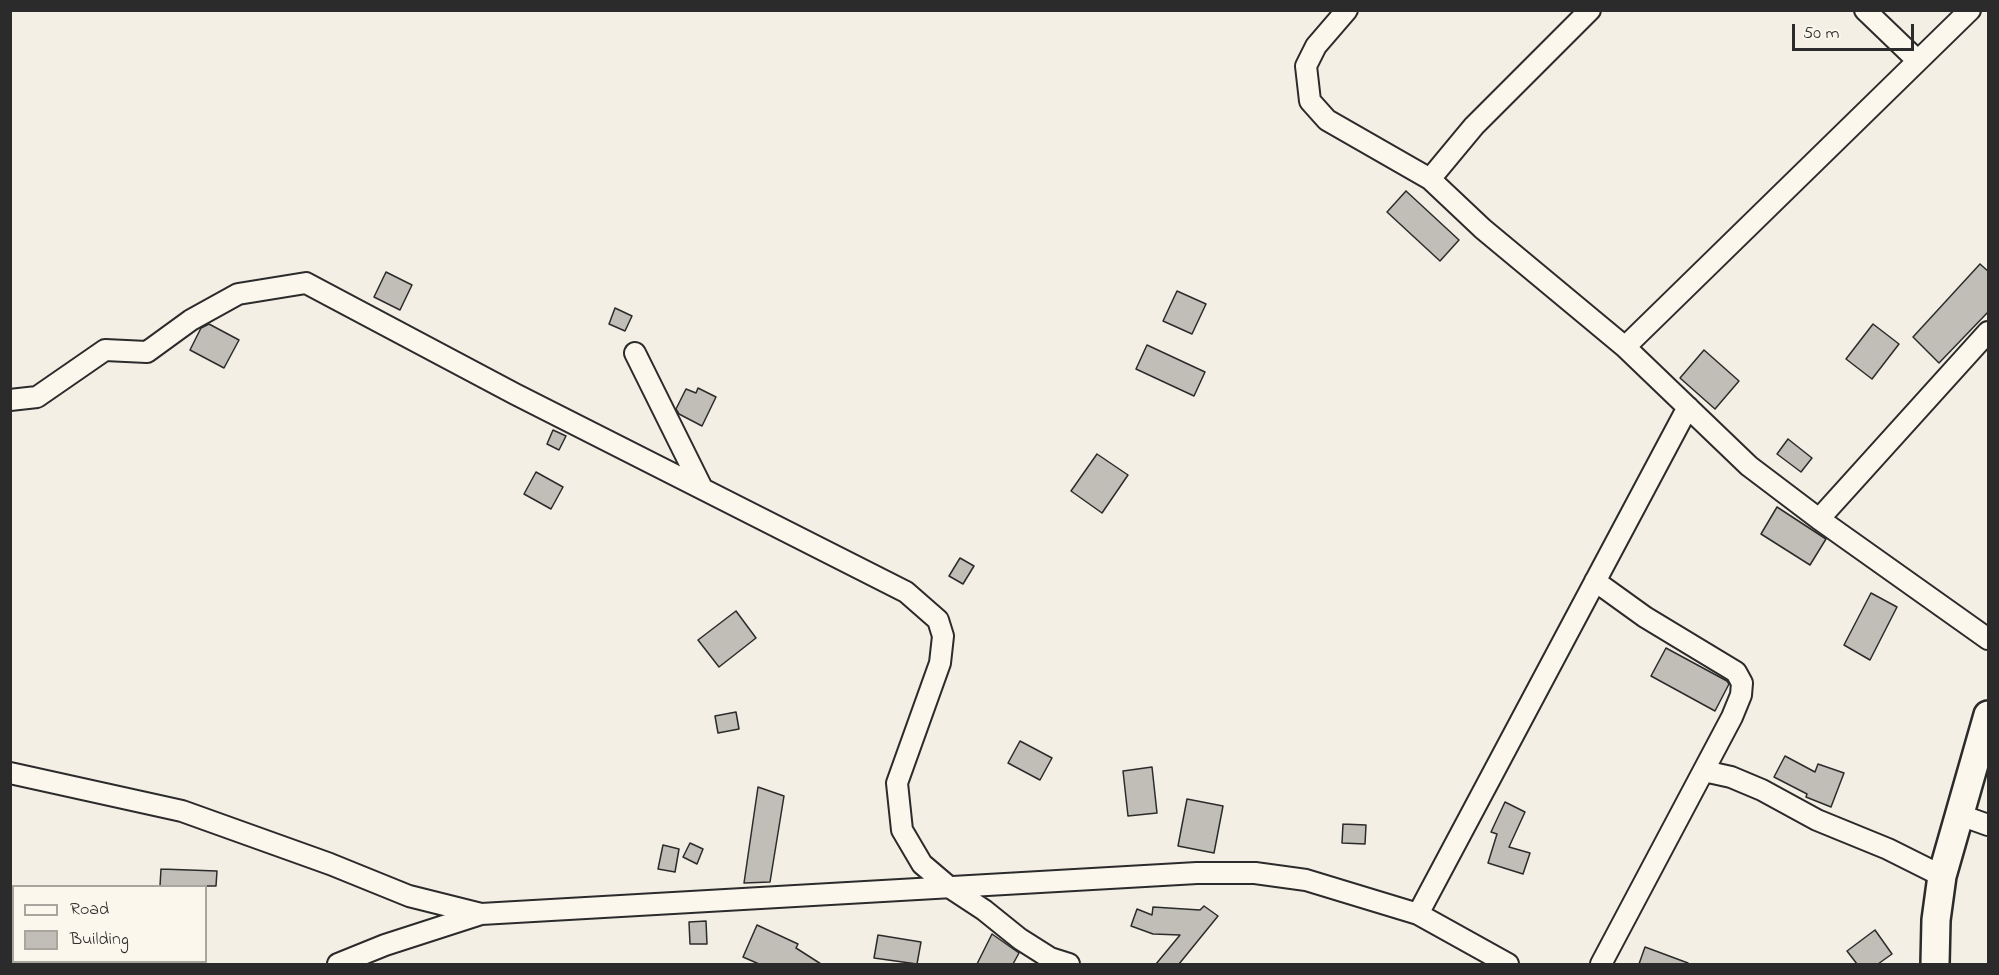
<!DOCTYPE html>
<html>
<head>
<meta charset="utf-8">
<style>
  body { margin:0 }
  #map { position:relative; width:1999px; height:975px; overflow:hidden; background:#f3efe4; font-family:"Indie Flower",sans-serif }
  canvas { display:block }
  .frame { position:absolute; inset:0; border:12px solid #2b2b2b; pointer-events:none }
  .legend { position:absolute; left:12px; top:885px; width:195px; height:78px; box-sizing:border-box; background:#fbf7ec; border:2px solid #a8a59f; margin:0; padding:8px 10px; list-style:none; font-size:18px; color:#2b2b2b }
  .legend li { display:flex; align-items:center; gap:12px; height:30px }
  .legend b { width:30px; border:2px solid #a8a59f }
  .scale { position:absolute; left:1792px; top:24px; width:122px; height:27px; box-sizing:border-box; border:3px solid #2b2b2b; border-top:0; padding-left:8px; font-size:18px; line-height:21px; white-space:nowrap; color:#2b2b2b; -webkit-text-stroke:4px #fbf7ec; paint-order:stroke }
</style>
</head>
<body>
<div id="map">
<canvas width="1999" height="975"></canvas>
<div class="frame"></div>
<ul class="legend">
<li><b style="height:8px;background:#fbf7ec"></b>Road</li>
<li><b style="height:16px;background:#c0beb6"></b>Building</li>
</ul>
<div class="scale">50 m</div>
</div>
<script>
const context = document.querySelector('canvas').getContext('2d');
context.lineJoin = 'round';
function fill(path, color) { context.fillStyle = color; context.fill(path, 'evenodd'); }
const toPath = rows => new Path2D(rows.map(r => 'M' + r).join(''));
function strokePath(path, color, width, dash) { context.strokeStyle = color; context.lineWidth = width; context.lineCap = dash ? 'butt' : 'round'; context.setLineDash(dash || []); context.stroke(path); }
const building = toPath([
  [1406,191,1459,240,1440,261,1387,212,1406,191],
  [1980,264,1989,272,1989,311,1939,363,1913,337,1980,264],
  [386,272,412,285,400,310,374,297,386,272],
  [1177,291,1206,304,1192,334,1163,321,1177,291],
  [615,308,632,316,625,331,609,324,615,308],
  [209,324,239,340,224,368,190,350,201,328,209,324],
  [1873,324,1899,344,1872,379,1846,359,1873,324],
  [1147,345,1205,372,1194,396,1136,369,1147,345],
  [1704,350,1739,381,1715,409,1680,378,1704,350],
  [698,388,716,397,702,426,679,414,676,409,686,389,696,393,698,388],
  [553,430,566,436,559,450,547,444,553,430],
  [1788,439,1812,458,1801,472,1777,454,1788,439],
  [1097,454,1128,475,1102,513,1071,491,1097,454],
  [536,472,563,487,551,509,524,494,536,472],
  [1777,507,1826,539,1810,565,1761,534,1777,507],
  [960,558,974,566,963,584,949,576,960,558],
  [1871,593,1897,607,1870,660,1844,645,1871,593],
  [736,611,756,638,719,667,698,640,736,611],
  [1666,648,1727,681,1729,684,1715,711,1651,676,1666,648],
  [736,712,739,729,718,733,715,716,736,712],
  [1020,741,1052,758,1040,780,1008,763,1020,741],
  [1785,756,1815,772,1818,764,1844,773,1831,807,1806,797,1807,794,1774,777,1785,756],
  [1152,767,1157,813,1128,816,1123,771,1152,767],
  [758,787,784,796,770,882,744,883,758,787],
  [1187,799,1223,806,1214,853,1178,846,1187,799],
  [1505,802,1525,812,1509,847,1530,853,1523,874,1488,863,1497,834,1491,832,1505,802],
  [1343,824,1366,825,1365,844,1342,843,1343,824],
  [690,843,703,849,697,864,683,857,690,843],
  [663,845,679,849,675,872,658,869,663,845],
  [161,869,217,871,216,886,160,886,161,869],
  [1204,906,1218,916,1179,964,1156,964,1180,935,1153,934,1131,926,1137,909,1152,915,1153,907,1200,910,1204,906],
  [706,921,707,944,690,944,689,922,706,921],
  [757,925,798,944,796,948,821,964,759,964,743,957,757,925],
  [1875,930,1892,954,1878,964,1857,964,1847,951,1875,930],
  [992,934,1019,953,1013,964,977,964,992,934],
  [878,935,921,942,917,964,874,958,878,935],
  [1645,947,1688,963,1688,964,1639,964,1645,947]
]);
fill(building, '#c0beb6');
strokePath(building, '#2b2b2b', 1.5);
const street = toPath([
  [1347,10,1316,46,1306,66,1310,101,1327,120,1430,179,1483,229,1625,347,1749,466,1819,519,1988,639],
  [1865,10,1917,60],
  [1430,179,1474,126,1590,10],
  [1625,347,1970,10],
  [635,353,702,488],
  [10,400,37,397,105,350,147,352,191,320,238,294,306,283,515,394,906,592,938,620,943,636,940,663,897,783,902,830,922,864,949,887,984,910,1020,939,1050,958,1069,964],
  [1819,519,1988,332],
  [1595,581,1645,617,1736,672,1742,683,1741,695,1732,717,1601,964],
  [1704,771,1731,777,1762,790,1817,820,1888,849,1942,876],
  [10,773,182,811,330,864,409,896,481,914,1197,873,1255,873,1306,880,1418,914,1508,964],
  [1960,815,1988,825],
  [1418,914,1688,407],
  [338,964,385,945,481,914]
]);
const secondary = toPath([
  [1935,964,1936,920,1942,876,1988,715]
]);
strokePath(street, '#2b2b2b', 24);
strokePath(secondary, '#2b2b2b', 32);
strokePath(street, '#fbf7ec', 20);
strokePath(secondary, '#fbf7ec', 27);
</script>
</body>
</html>
